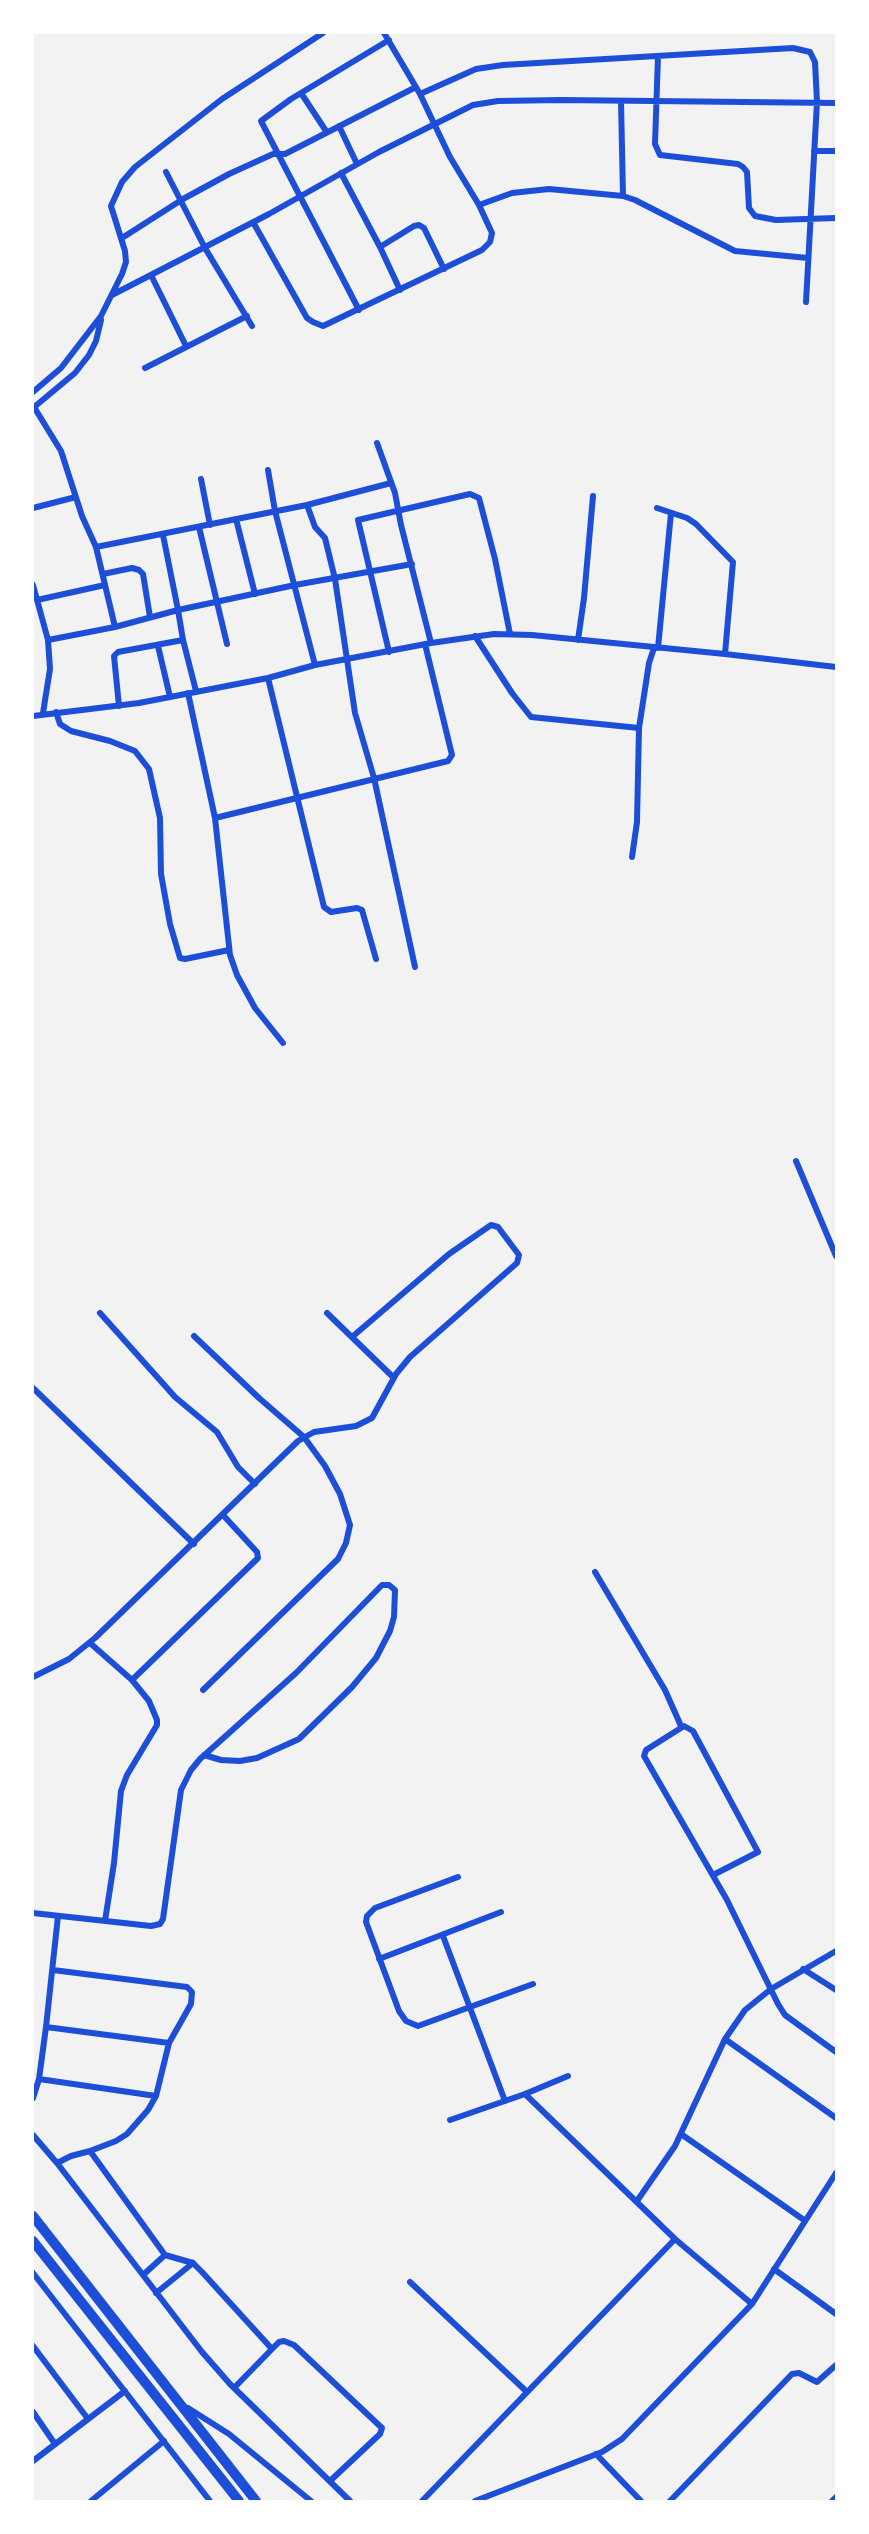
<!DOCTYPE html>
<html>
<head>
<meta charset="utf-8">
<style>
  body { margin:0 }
  #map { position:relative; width:869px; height:2534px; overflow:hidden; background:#f2f2f2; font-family:Literata,serif }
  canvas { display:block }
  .frame { position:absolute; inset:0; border:34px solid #fff; pointer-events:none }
</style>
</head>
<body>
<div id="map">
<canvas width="869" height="2534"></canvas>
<div class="frame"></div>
</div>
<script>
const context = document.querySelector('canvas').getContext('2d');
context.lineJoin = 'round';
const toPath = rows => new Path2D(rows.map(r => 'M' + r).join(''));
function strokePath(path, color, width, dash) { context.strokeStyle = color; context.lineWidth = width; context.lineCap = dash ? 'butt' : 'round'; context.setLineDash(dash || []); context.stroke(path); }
strokePath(toPath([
  [658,56,655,144,660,155,738,164,743,167,747,172,749,208,755,216,776,220,836,218],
  [301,93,326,131],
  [420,94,476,69,503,65,793,48,810,52,815,62,817,102,806,302],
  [621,101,623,196],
  [339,126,357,164],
  [814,151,836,151],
  [166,172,205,248,252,326],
  [341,173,380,247,400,290],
  [479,205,512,193,549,189,623,196,635,200,735,251,808,258],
  [253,222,307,318,313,322,323,326,482,250,490,242,492,233,479,205,450,157,420,94,384,33],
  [122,238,183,199,229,174,273,154,285,154,416,87],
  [380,247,414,226,419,225,424,228,444,269],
  [151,275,186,346],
  [112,295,269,214,379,152,473,105,498,101,561,100,836,103],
  [359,310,261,121,291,99,389,40],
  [145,368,247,316],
  [33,392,61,368,101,316,122,274,126,262,125,251,111,206,122,182,135,167,222,99,323,33],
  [34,407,61,451,82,516,96,547,307,505,391,483],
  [33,408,75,373,89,355,96,341,101,320],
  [377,443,395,493,401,525,431,643],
  [268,470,275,511,315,665],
  [201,479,210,525],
  [307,505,315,527,325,538,335,579,355,713,374,778,415,967],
  [33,508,76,497],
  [657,508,687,518,696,524,733,562,725,654],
  [236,519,255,594],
  [199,527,227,644],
  [96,547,115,627],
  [103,574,132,568,139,570,143,574,150,617],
  [33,585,48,640,50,669,43,713],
  [37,600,105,585],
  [475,636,512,693,531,717,639,728],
  [48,640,115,627,178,610,163,535],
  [183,640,196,691],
  [578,640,584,598,593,496],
  [158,646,170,697],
  [658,648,671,513],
  [389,652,358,520,470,494,479,498,495,559,510,634],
  [268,678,324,907,331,912,357,908,362,910,376,959],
  [188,693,215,818,230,955,237,975,255,1008,283,1043],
  [119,706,114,656,118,652,183,640,178,610,295,585,412,564],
  [56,712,60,724,71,731,110,741,135,751,149,769,160,818,161,874,170,924,180,958,185,959,229,950],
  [33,716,139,703,268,678,315,665,431,643,494,634,532,635,725,654,836,667],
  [215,818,448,761,452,755,425,644],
  [632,857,637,822,639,728,649,663,654,648],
  [796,1161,836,1256],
  [100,1313,175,1397,217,1432,238,1467,255,1484],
  [327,1313,394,1378],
  [194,1336,259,1398,304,1437,325,1466,340,1494,350,1525,346,1543,338,1559,203,1690],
  [33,1388,194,1544],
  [595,1572,665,1690,681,1726],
  [90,1643,132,1680,149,1701,157,1720,157,1725,127,1775,121,1791,114,1863,105,1921],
  [33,1677,69,1659,95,1638,298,1441,314,1432,356,1426,372,1418,396,1374,410,1357,517,1263,519,1255,498,1227,491,1225,449,1254,352,1337],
  [132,1680,258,1558,257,1552,223,1515],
  [713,1875,758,1852,693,1731,684,1726,646,1750,644,1756,727,1900,778,2004,785,2015,836,2052],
  [458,1877,375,1908,367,1916,366,1922,399,2011,406,2021,418,2026,533,1984],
  [33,1913,151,1926,160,1924,163,1919,181,1790,191,1770,200,1759,296,1673,382,1585,389,1585,395,1590,394,1617,390,1631,376,1658,352,1687,299,1739,257,1758,240,1761,221,1760,204,1755],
  [443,1936,505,2101],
  [379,1959,501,1912],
  [803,1969,836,1990],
  [53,1970,187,1987,192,1992,191,2004,169,2043,156,2096,148,2110,127,2134,116,2141,90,2151],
  [46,2027,169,2043],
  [725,2039,836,2118],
  [39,2079,156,2096],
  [525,2094,675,2239,752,2304],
  [33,2098,39,2079,46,2027,58,1916],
  [450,2120,525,2094,568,2076],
  [681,2134,804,2220],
  [33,2135,57,2163,71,2156,90,2151,165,2255,193,2263,202,2272,272,2349,234,2388],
  [57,2163,202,2352,230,2384,350,2501],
  [637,2201,675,2146,725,2039,745,2010,771,1989,836,1951],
  [774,2269,836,2314],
  [33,2273,210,2501],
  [143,2275,165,2255],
  [410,2282,527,2392],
  [156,2293,193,2263],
  [33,2346,88,2419],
  [272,2349,279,2342,284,2341,294,2345,382,2428,380,2434,330,2481],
  [188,2408,229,2434,311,2501],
  [33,2412,55,2444],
  [596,2454,641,2501],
  [33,2461,125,2391],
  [91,2501,164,2441],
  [422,2501,675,2239],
  [475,2501,602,2452,622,2439,752,2304,836,2173],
  [670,2501,792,2374,799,2373,817,2382,836,2365],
  [832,2501,836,2497]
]), '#1d4ed8', 6);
strokePath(toPath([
  [33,2216,256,2501],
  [33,2241,239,2501]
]), '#1d4ed8', 10);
</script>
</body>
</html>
